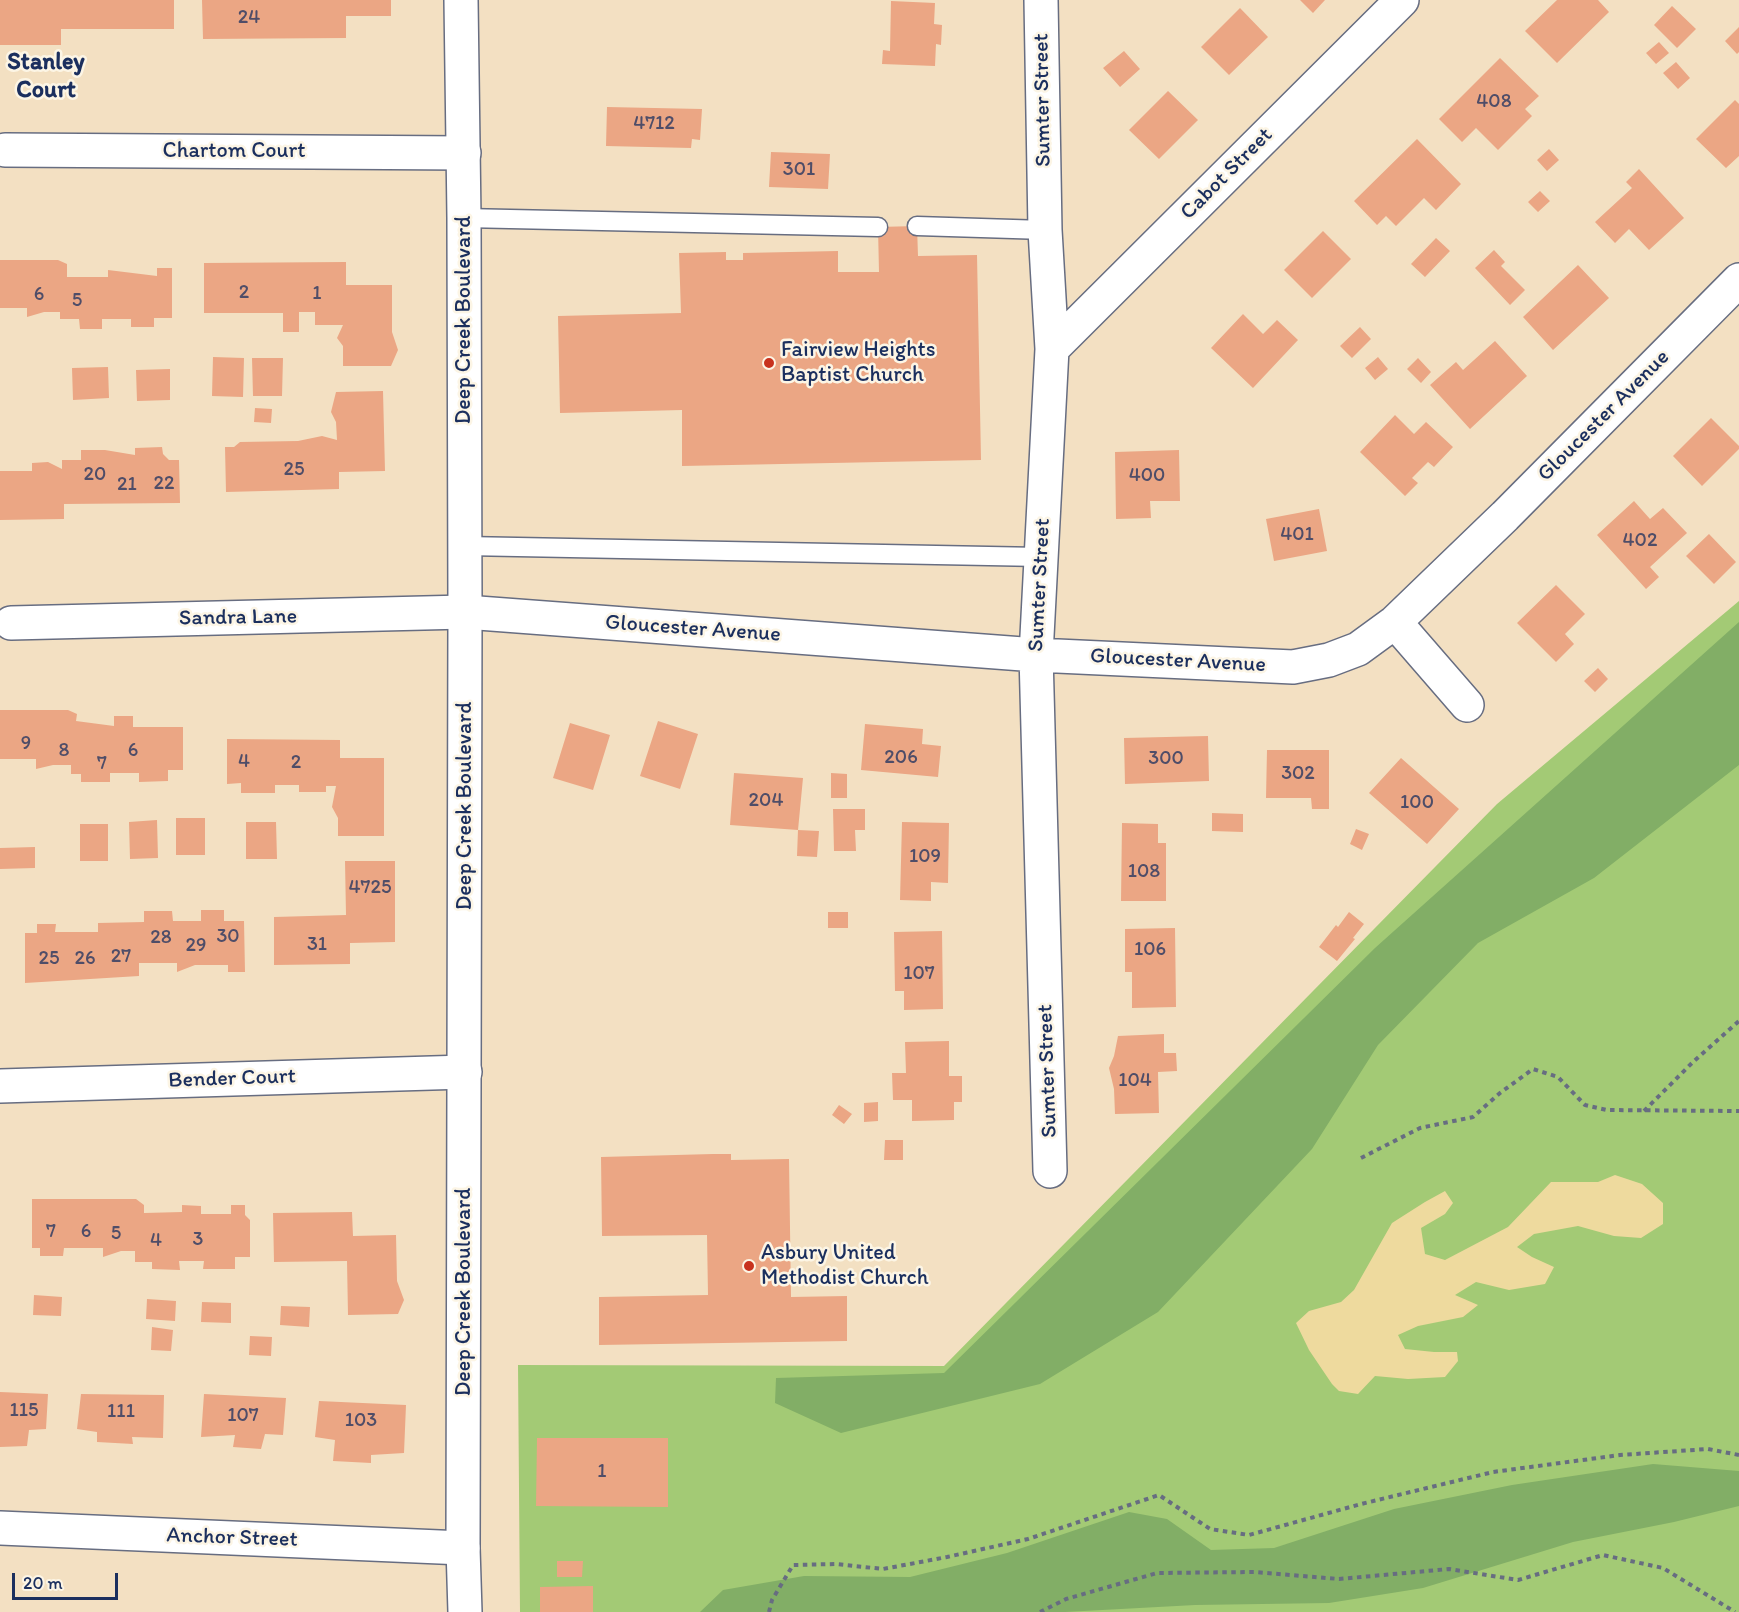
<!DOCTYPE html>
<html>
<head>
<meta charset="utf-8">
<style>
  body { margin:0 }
  #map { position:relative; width:1739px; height:1612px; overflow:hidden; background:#f3e0c2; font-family:Itim,sans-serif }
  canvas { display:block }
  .scale { position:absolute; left:12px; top:1573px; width:106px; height:27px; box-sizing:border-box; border:3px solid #1b2f5e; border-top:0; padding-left:8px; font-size:18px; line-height:21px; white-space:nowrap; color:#1b2f5e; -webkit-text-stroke:4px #fcf5e5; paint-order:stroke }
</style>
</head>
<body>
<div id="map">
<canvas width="1739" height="1612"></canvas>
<div class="scale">20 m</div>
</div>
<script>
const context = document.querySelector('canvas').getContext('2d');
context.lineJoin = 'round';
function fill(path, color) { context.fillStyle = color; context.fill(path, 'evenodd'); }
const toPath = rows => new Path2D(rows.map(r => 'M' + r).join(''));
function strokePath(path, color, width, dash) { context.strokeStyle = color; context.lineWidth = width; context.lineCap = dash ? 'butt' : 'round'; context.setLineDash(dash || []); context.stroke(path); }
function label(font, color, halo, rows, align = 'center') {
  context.font = font + ' Itim,sans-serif'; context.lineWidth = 5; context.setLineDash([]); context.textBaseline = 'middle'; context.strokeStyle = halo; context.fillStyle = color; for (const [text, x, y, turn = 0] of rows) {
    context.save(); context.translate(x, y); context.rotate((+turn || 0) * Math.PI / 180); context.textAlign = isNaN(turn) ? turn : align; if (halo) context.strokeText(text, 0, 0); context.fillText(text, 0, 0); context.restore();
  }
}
fill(toPath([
  [1739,601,1739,1612,520,1612,518,1365,944,1366,1497,804]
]), '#a3ca75');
fill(toPath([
  [1739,622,1739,765,1594,878,1478,943,1378,1045,1312,1149,1158,1312,1040,1384,841,1433,775,1403,776,1378,944,1373,1375,948],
  [1653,1464,1739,1471,1739,1506,1674,1522,1573,1542,1423,1588,1329,1603,1195,1605,1065,1612,700,1612,723,1590,804,1576,910,1577,1007,1553,1129,1512,1167,1519,1211,1550,1274,1548,1394,1509,1512,1485]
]), '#82ae66');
fill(toPath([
  [1615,1175,1642,1184,1663,1203,1663,1224,1641,1238,1614,1236,1578,1226,1534,1234,1517,1247,1532,1257,1554,1267,1545,1284,1509,1290,1476,1282,1455,1295,1478,1305,1463,1317,1418,1326,1398,1335,1405,1349,1434,1352,1457,1352,1458,1361,1445,1377,1408,1379,1375,1376,1358,1394,1339,1391,1332,1384,1309,1350,1296,1323,1309,1311,1341,1302,1354,1290,1392,1223,1425,1202,1445,1191,1453,1203,1445,1214,1421,1228,1425,1254,1445,1260,1508,1227,1551,1182,1598,1182]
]), '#eeda9e');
fill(toPath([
  [0,0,174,0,174,29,61,29,61,45,0,45],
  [202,0,391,0,391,16,346,16,346,38,203,39],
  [1300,0,1325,0,1313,13],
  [1557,0,1598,0,1609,12,1557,63,1525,31],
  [891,1,935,3,934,24,942,25,941,45,936,44,935,66,882,64,883,50,890,51],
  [1672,6,1696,29,1677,48,1654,25],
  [1240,8,1268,37,1229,75,1201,47],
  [1739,27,1739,52,1737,54,1725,41],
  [1659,42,1669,53,1656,64,1646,53],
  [1124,51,1140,69,1120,87,1103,68],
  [1500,58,1539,96,1525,109,1532,116,1498,150,1476,128,1462,142,1439,119],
  [1676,62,1690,78,1678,89,1663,73],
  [1168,91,1198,120,1159,159,1129,130],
  [1735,100,1739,104,1739,156,1726,168,1696,139],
  [607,107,702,109,700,140,692,139,691,148,606,146],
  [1417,139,1461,184,1436,210,1424,198,1396,226,1386,216,1377,225,1354,201],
  [1549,149,1559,160,1547,171,1537,160],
  [771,152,830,154,828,189,769,187],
  [1639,169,1684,218,1649,250,1629,229,1615,243,1595,222,1632,188,1626,182],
  [1540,191,1550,201,1538,212,1528,202],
  [917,226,918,256,977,255,981,460,682,466,682,410,560,413,558,316,681,313,679,253,726,252,726,260,743,260,743,253,838,251,838,272,879,272,878,227],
  [1323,231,1351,259,1312,298,1284,270],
  [1436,238,1450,251,1425,277,1411,264],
  [1494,250,1505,262,1501,266,1525,290,1510,305,1475,268],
  [0,260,58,260,67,264,67,277,108,277,108,270,157,276,157,268,172,268,172,318,154,318,154,327,131,327,131,319,102,319,102,329,80,329,79,319,60,319,60,312,44,312,27,317,27,308,0,308],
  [346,262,346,285,392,285,392,332,398,350,391,366,343,366,343,346,337,338,343,325,315,325,315,312,299,312,299,332,283,332,283,313,204,313,204,263],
  [1578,265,1609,298,1553,350,1523,317],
  [1243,314,1263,334,1277,320,1298,340,1253,388,1211,348],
  [1360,327,1371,339,1352,358,1340,346],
  [1495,341,1527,376,1470,429,1430,385,1456,362,1463,370],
  [213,357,244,358,243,397,212,396],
  [1378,357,1388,369,1375,380,1365,368],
  [252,358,283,358,282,396,253,396],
  [1418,358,1431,372,1421,383,1407,369],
  [108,367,109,398,73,400,72,368],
  [170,369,170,400,137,401,136,370],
  [383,391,385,471,339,472,339,489,226,492,225,447,234,447,240,442,298,441,322,436,337,440,336,422,331,412,336,392],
  [255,408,272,409,271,423,254,422],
  [1395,415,1414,434,1426,422,1453,447,1434,467,1428,462,1412,478,1418,483,1405,496,1360,452],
  [1711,418,1739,446,1739,449,1702,486,1673,456],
  [162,447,163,454,169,460,179,460,180,503,64,504,64,519,0,520,0,471,32,471,32,463,48,462,62,469,62,460,81,460,81,450,105,450,135,455,135,448],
  [1179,450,1180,501,1150,501,1151,518,1116,519,1115,452],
  [1634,501,1650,519,1663,508,1687,533,1650,567,1659,577,1646,589,1597,535],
  [1319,509,1327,551,1274,561,1266,519],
  [1709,534,1736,562,1714,584,1686,556],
  [1556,585,1585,614,1565,634,1574,644,1556,662,1517,623],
  [1598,668,1608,679,1595,692,1584,681],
  [0,710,68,710,77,714,76,721,114,726,114,716,133,716,133,727,183,727,183,770,168,770,168,781,139,782,139,773,110,773,110,782,81,782,81,774,71,774,71,765,53,765,36,769,36,759,0,759],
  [658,721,698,734,680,789,640,776],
  [570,723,610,735,593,790,553,778],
  [865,724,923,729,922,744,941,746,938,777,861,770],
  [1208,736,1209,781,1125,784,1124,738],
  [227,739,340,740,340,758,384,758,384,836,338,836,338,818,332,807,336,786,326,786,326,792,299,792,299,785,275,785,275,793,241,793,241,783,227,784],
  [1267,750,1329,750,1329,809,1312,809,1311,798,1266,798],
  [1401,758,1459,809,1427,844,1369,793],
  [734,773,803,778,798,830,730,825],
  [831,773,847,774,847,798,831,798],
  [833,809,865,809,865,830,855,830,856,851,834,851],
  [1212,813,1243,814,1243,832,1212,831],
  [176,818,205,818,205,855,176,855],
  [157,820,158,858,130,859,129,822],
  [246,822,276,822,277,859,246,859],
  [902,822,949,823,948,883,931,882,931,901,900,900],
  [1122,823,1158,824,1158,843,1166,843,1166,901,1121,901],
  [80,824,108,824,108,861,80,861],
  [1356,829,1369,834,1362,850,1350,844],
  [798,830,819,831,817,857,797,856],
  [35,847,35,868,0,869,0,848],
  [345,861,395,861,395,942,350,943,350,964,274,965,274,917,346,915],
  [201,910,224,910,224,921,244,921,245,972,228,972,228,965,195,965,177,972,177,963,139,963,139,976,25,983,25,933,37,933,37,924,56,924,55,932,98,932,98,923,144,922,144,911,172,911,173,921,201,921],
  [828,912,848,912,848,928,828,928],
  [1349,912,1364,924,1353,938,1355,939,1337,961,1319,947,1336,925,1338,927],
  [1175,928,1176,1007,1132,1008,1132,972,1125,972,1125,929],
  [942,931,943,1009,904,1010,904,991,895,991,894,932],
  [1164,1034,1164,1053,1176,1053,1177,1071,1158,1072,1159,1113,1115,1114,1114,1089,1109,1068,1114,1056,1118,1036],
  [949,1041,949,1076,962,1076,962,1102,954,1102,954,1120,912,1121,912,1100,893,1100,892,1073,906,1073,905,1042],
  [878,1102,878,1121,864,1122,864,1103],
  [839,1105,852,1114,844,1124,832,1115],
  [885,1140,903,1140,903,1160,884,1160],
  [713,1154,731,1154,731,1160,789,1159,791,1297,847,1296,847,1341,599,1345,599,1297,708,1295,707,1235,602,1236,601,1157],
  [32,1199,136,1199,144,1205,144,1213,182,1212,182,1205,201,1206,201,1214,231,1214,231,1205,245,1205,245,1215,250,1220,250,1257,235,1257,235,1269,203,1269,204,1261,179,1261,180,1270,152,1269,152,1262,135,1262,135,1251,121,1251,103,1257,103,1248,64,1248,63,1256,40,1256,40,1248,32,1248],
  [352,1212,353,1236,396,1235,397,1281,404,1300,398,1314,348,1315,347,1261,274,1262,273,1213],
  [34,1295,62,1297,61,1316,33,1315],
  [147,1299,176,1301,175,1321,146,1319],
  [202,1302,231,1303,231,1323,201,1322],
  [281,1306,310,1307,309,1327,280,1325],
  [152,1327,173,1330,171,1351,151,1350],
  [250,1336,272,1337,271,1356,249,1355],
  [0,1392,48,1394,46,1429,29,1430,27,1446,0,1447],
  [81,1394,164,1395,163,1438,132,1437,133,1444,97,1442,97,1432,77,1429],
  [204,1394,286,1398,283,1435,265,1434,261,1449,233,1447,235,1435,201,1437],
  [319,1401,406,1405,404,1453,371,1455,371,1463,333,1461,335,1440,315,1437],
  [537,1438,668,1438,668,1507,536,1506],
  [557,1561,583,1561,582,1577,557,1577],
  [593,1586,593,1612,540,1612,540,1587]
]), '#eba684');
const service = toPath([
  [464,218,878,227],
  [917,226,1045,230],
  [465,546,1041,557]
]);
const minor = toPath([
  [1041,0,1045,230,1052,349,1036,655,1050,1171],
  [5,150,464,153],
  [1052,349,1402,0],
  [1395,622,1467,705],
  [11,623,465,612,1036,655,1293,667,1329,660,1358,649,1395,622,1505,516,1739,280],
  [0,1086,465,1072],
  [0,1528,463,1548]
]);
const tertiary = toPath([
  [461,0,464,218,465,612,463,1548,465,1612]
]);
strokePath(service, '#676d81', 21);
strokePath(minor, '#676d81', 36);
strokePath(tertiary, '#676d81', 36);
strokePath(toPath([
  [1644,1111,1694,1061,1739,1021],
  [1361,1158,1420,1128,1473,1117,1500,1093,1533,1069,1558,1077,1585,1105,1607,1110,1739,1111],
  [769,1612,772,1600,793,1565,836,1564,883,1569,947,1557,1028,1539,1159,1495,1210,1529,1249,1535,1361,1504,1493,1472,1620,1455,1708,1449,1739,1455],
  [1040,1612,1066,1599,1157,1573,1254,1572,1339,1579,1449,1569,1518,1580,1603,1555,1663,1568,1735,1612]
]), '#676d81', 4, [4.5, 4.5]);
strokePath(service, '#fff', 18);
strokePath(minor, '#fff', 33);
strokePath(tertiary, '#fff', 33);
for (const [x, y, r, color] of [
  [769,363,6,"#c8321e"],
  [749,1266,6,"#c8321e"]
]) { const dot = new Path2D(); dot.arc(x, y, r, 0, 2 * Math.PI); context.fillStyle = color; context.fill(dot); strokePath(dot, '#fcf5e5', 2); }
label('20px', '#4f4d68', null, [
  ["24",249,18],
  ["408",1494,102],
  ["4712",654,124],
  ["301",799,170],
  ["2",244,293],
  ["1",317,294],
  ["6",39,295],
  ["5",77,301],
  ["25",294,470],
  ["20",95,475],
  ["400",1147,476],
  ["22",164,484],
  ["21",127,485],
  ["401",1297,535],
  ["402",1640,541],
  ["9",26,744],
  ["8",64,751],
  ["6",133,751],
  ["206",901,758],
  ["300",1166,759],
  ["4",244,762],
  ["2",296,763],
  ["7",102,764],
  ["302",1298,774],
  ["204",766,801],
  ["100",1417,803],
  ["109",925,857],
  ["108",1144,872],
  ["4725",370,888],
  ["30",228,937],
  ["28",161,938],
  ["31",317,945],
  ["29",196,946],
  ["106",1150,950],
  ["27",121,957],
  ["25",49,959],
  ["26",85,959],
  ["107",919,974],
  ["104",1135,1081],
  ["7",51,1232],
  ["6",86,1232],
  ["5",116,1234],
  ["3",198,1240],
  ["4",156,1241],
  ["115",24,1411],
  ["111",121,1412],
  ["107",243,1416],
  ["103",361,1421],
  ["1",602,1472]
]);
label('22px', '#1b2f5e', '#fcf5e5', [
  ["Sumter Street",1043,100,-91],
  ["Chartom Court",234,151],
  ["Cabot Street",1227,174,-45],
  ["Deep Creek Boulevard",464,320,-90],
  ["Gloucester Avenue",1604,416,-45],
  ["Sumter Street",1040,585,-87],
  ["Sandra Lane",238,618,-1],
  ["Gloucester Avenue",693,629,4],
  ["Gloucester Avenue",1178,661,3],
  ["Deep Creek Boulevard",465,806,-90],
  ["Sumter Street",1048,1071,-92],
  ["Bender Court",232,1079,-2],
  ["Deep Creek Boulevard",464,1292,-90],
  ["Anchor Street",232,1538,2]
]);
label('22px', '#1b2f5e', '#fcf5e5', [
  ["Fairview Heights",781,350],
  ["Baptist Church",781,375],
  ["Asbury United",761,1253],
  ["Methodist Church",761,1278]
], 'left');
label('bold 24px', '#1b2f5e', '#fcf5e5', [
  ["Stanley",46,63],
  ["Court",46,91]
]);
</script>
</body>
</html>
